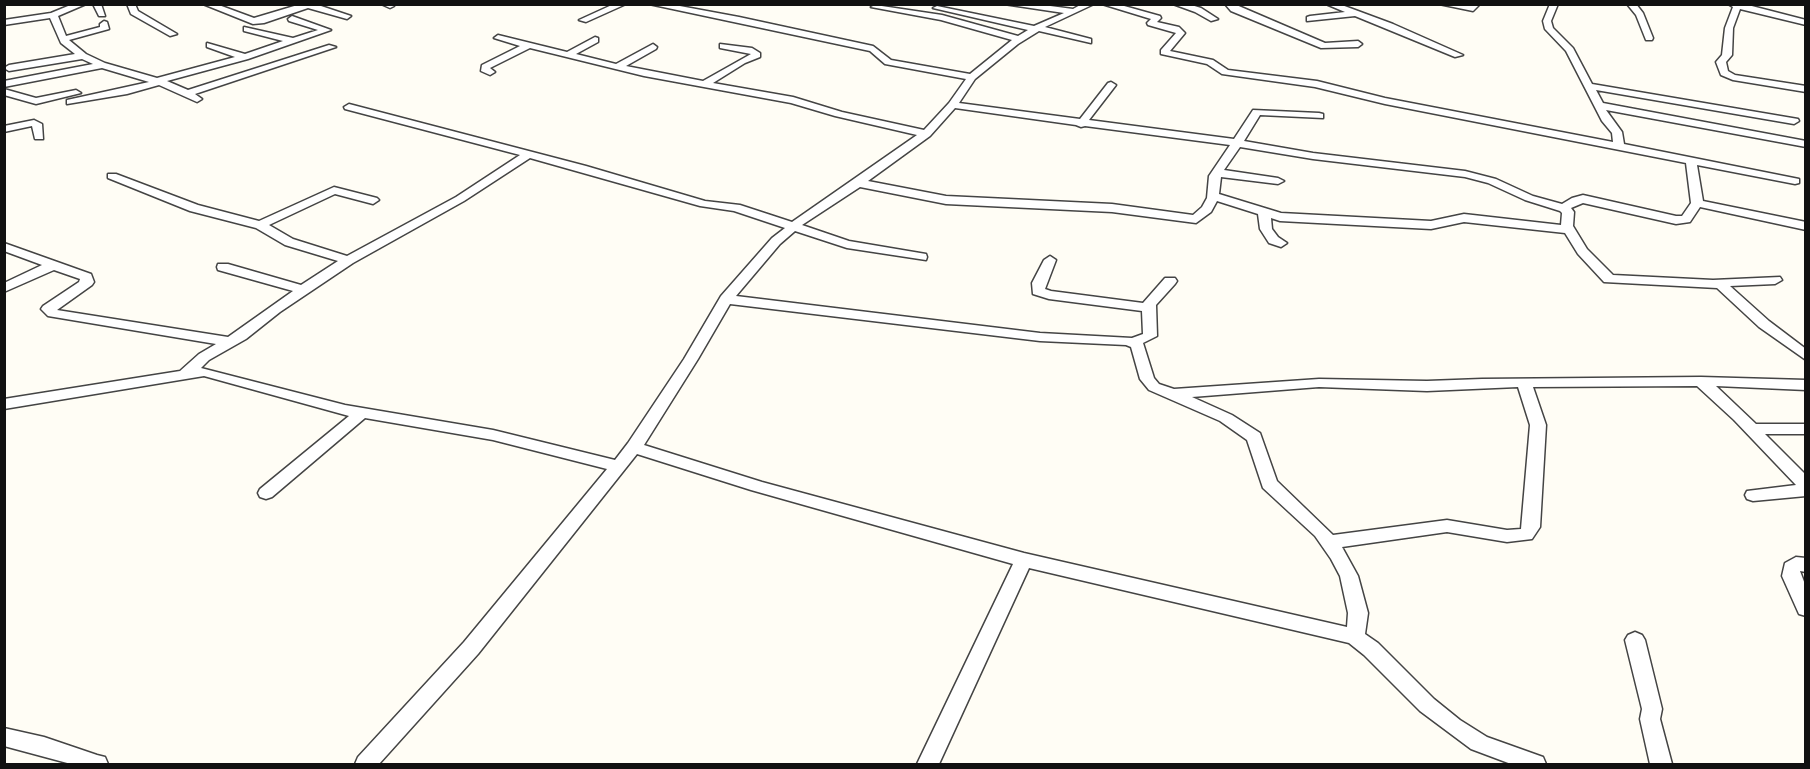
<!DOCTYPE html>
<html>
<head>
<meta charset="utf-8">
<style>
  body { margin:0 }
  #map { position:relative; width:1810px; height:769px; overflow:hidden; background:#fffdf5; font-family:"Times New Roman",serif }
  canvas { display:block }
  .frame { position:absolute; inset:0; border:6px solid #111; pointer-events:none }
</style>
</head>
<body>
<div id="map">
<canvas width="1810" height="769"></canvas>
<div class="frame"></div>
</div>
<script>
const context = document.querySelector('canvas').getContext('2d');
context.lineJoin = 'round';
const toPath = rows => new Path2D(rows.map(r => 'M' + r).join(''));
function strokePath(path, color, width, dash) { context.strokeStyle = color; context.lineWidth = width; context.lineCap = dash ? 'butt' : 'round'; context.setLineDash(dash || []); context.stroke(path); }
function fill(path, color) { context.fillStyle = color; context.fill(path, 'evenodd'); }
const minor = toPath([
  [73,4,86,4,58,16,66,36,100,27,100,24,104,21,107,22,109,29,69,40,86,54,105,63,157,78,235,57,207,47,207,43,245,54,283,41,244,31,244,27,293,38,318,30,289,21,288,19,292,16,331,30,248,59,167,81,188,90,329,45,336,47,195,94,202,99,197,102,159,85,127,94,67,104,67,100,149,82,102,68,4,87,4,81,93,64,82,59,9,71,4,68,9,65,75,54,61,43,50,18,4,25,4,20,51,13,73,4],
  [93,4,101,4,105,16,99,16,93,4],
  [127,4,135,4,138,11,177,34,170,36,131,14,127,4],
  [203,4,216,4,254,18,301,4,315,4,351,16,347,19,308,8,264,23,253,24,203,4],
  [381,4,393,4,394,6,390,8,381,4],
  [614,4,626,4,586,22,579,20,614,4],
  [649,4,669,4,739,17,873,46,891,60,970,74,1012,40,941,20,871,7,875,5,942,15,1018,36,1028,30,933,8,937,6,1034,26,1064,13,1004,4,1035,4,1073,9,1082,4,1094,4,1045,27,1091,39,1091,43,1039,31,1018,44,975,79,959,103,1080,119,1108,83,1111,82,1116,85,1089,120,1234,139,1253,110,1319,113,1323,114,1323,118,1260,115,1244,141,1313,153,1465,171,1496,179,1533,196,1562,204,1572,198,1583,195,1676,216,1682,216,1691,203,1686,163,1385,104,1315,87,1222,74,1207,64,1161,54,1161,50,1176,33,1148,25,1147,23,1151,19,1102,4,1117,4,1160,16,1161,18,1157,22,1179,27,1185,33,1170,51,1213,60,1228,70,1317,81,1385,98,1613,142,1612,133,1602,121,1566,51,1545,29,1543,21,1550,4,1558,4,1551,21,1553,28,1573,48,1592,84,1798,119,1799,121,1794,124,1596,90,1603,103,1806,141,1806,147,1606,110,1622,132,1624,144,1799,179,1799,183,1795,184,1697,165,1703,201,1806,222,1806,230,1700,207,1690,222,1676,224,1583,203,1571,208,1574,212,1573,226,1587,249,1613,275,1713,280,1780,277,1782,280,1775,284,1730,286,1769,321,1806,349,1806,360,1759,327,1717,288,1604,282,1578,254,1565,233,1464,222,1431,229,1280,221,1271,218,1272,229,1278,237,1287,243,1281,247,1269,243,1260,229,1258,214,1217,201,1211,212,1196,223,1112,212,946,204,860,187,802,225,849,241,926,254,927,257,926,260,847,248,795,231,780,244,736,296,1040,333,1132,338,1143,334,1142,311,1049,299,1033,294,1032,283,1044,260,1050,256,1056,260,1045,289,1051,291,1143,303,1165,278,1175,278,1177,281,1175,284,1156,305,1157,336,1143,343,1154,378,1159,384,1174,389,1319,379,1427,381,1482,379,1701,377,1806,380,1806,390,1716,386,1756,424,1806,424,1806,434,1765,434,1806,475,1806,496,1753,501,1747,499,1745,495,1747,491,1796,485,1734,420,1697,386,1533,387,1546,425,1540,527,1532,539,1507,542,1447,532,1342,547,1358,576,1368,613,1365,634,1378,643,1434,699,1460,720,1487,737,1543,757,1546,764,1511,764,1471,749,1420,711,1364,655,1349,643,1029,568,939,764,917,764,1013,564,751,490,637,454,478,654,379,764,355,764,358,757,464,642,607,469,493,440,365,418,272,497,266,499,260,497,258,493,260,489,349,416,204,376,4,409,4,399,180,371,199,354,216,344,48,316,41,309,43,306,79,282,80,279,54,270,4,292,4,283,42,265,4,251,4,243,91,274,94,282,92,285,57,310,228,337,293,291,218,270,217,267,218,264,228,264,301,285,338,261,285,245,256,228,190,211,108,178,108,174,116,174,198,205,259,221,334,187,377,198,379,200,373,204,335,194,269,225,293,239,347,256,456,197,520,155,345,109,344,107,349,104,586,166,705,201,740,205,792,222,917,135,835,116,791,103,644,76,530,48,490,68,495,72,490,75,481,71,482,65,520,46,494,38,498,35,567,52,595,37,598,38,598,42,576,54,616,64,653,44,657,47,656,49,626,66,703,81,751,54,720,48,720,44,752,48,760,53,760,57,745,63,713,83,793,97,842,112,924,130,949,103,966,79,885,64,870,51,649,4],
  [955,108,1076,125,1081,127,1085,126,1230,145,1209,176,1207,198,1202,207,1193,215,1112,204,946,196,868,181,930,136,955,108],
  [1240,147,1313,159,1465,177,1488,183,1525,200,1560,211,1562,213,1561,225,1464,214,1431,221,1281,213,1219,194,1221,177,1278,184,1284,181,1278,178,1224,170,1240,147],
  [530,158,700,206,734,211,785,228,772,238,721,296,684,359,628,443,615,460,493,430,345,405,201,368,209,360,246,339,280,312,353,263,464,201,530,158],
  [730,304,1040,341,1126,345,1131,347,1140,379,1149,390,1220,421,1247,440,1263,488,1315,536,1331,559,1340,576,1348,613,1347,627,1024,553,762,482,644,445,698,359,730,304],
  [1319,387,1427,391,1518,387,1530,425,1521,529,1507,530,1447,520,1333,535,1277,481,1260,433,1232,415,1192,397,1319,387],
  [1173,4,1188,4,1201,8,1218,19,1211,21,1195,12,1173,4],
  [1225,4,1234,4,1325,43,1358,41,1362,44,1358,47,1321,48,1231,11,1225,4],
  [1326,4,1339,4,1393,24,1463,55,1455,57,1355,16,1307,21,1307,17,1310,16,1345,12,1326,4],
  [1439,4,1471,6,1480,4,1473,11,1439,4],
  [1627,4,1636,4,1643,13,1653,38,1652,40,1646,40,1636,15,1627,4],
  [1728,4,1744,4,1806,20,1806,25,1740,9,1733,28,1732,55,1726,62,1728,71,1735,75,1806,86,1806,92,1733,80,1721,75,1716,62,1722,55,1725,28,1733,7,1728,4],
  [4,89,36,98,76,90,81,93,36,104,4,95,4,89],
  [34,120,42,124,43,139,35,139,32,126,4,132,4,126,34,120],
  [1796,557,1806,558,1806,572,1800,571,1806,587,1806,616,1799,614,1782,576,1785,563,1796,557],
  [1635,632,1642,635,1645,640,1662,709,1660,719,1672,764,1650,764,1640,719,1642,709,1625,640,1628,635,1635,632],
  [4,728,44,737,97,755,105,757,108,764,71,764,4,746,4,728]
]);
strokePath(minor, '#444', 3);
fill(minor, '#fff');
</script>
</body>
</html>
